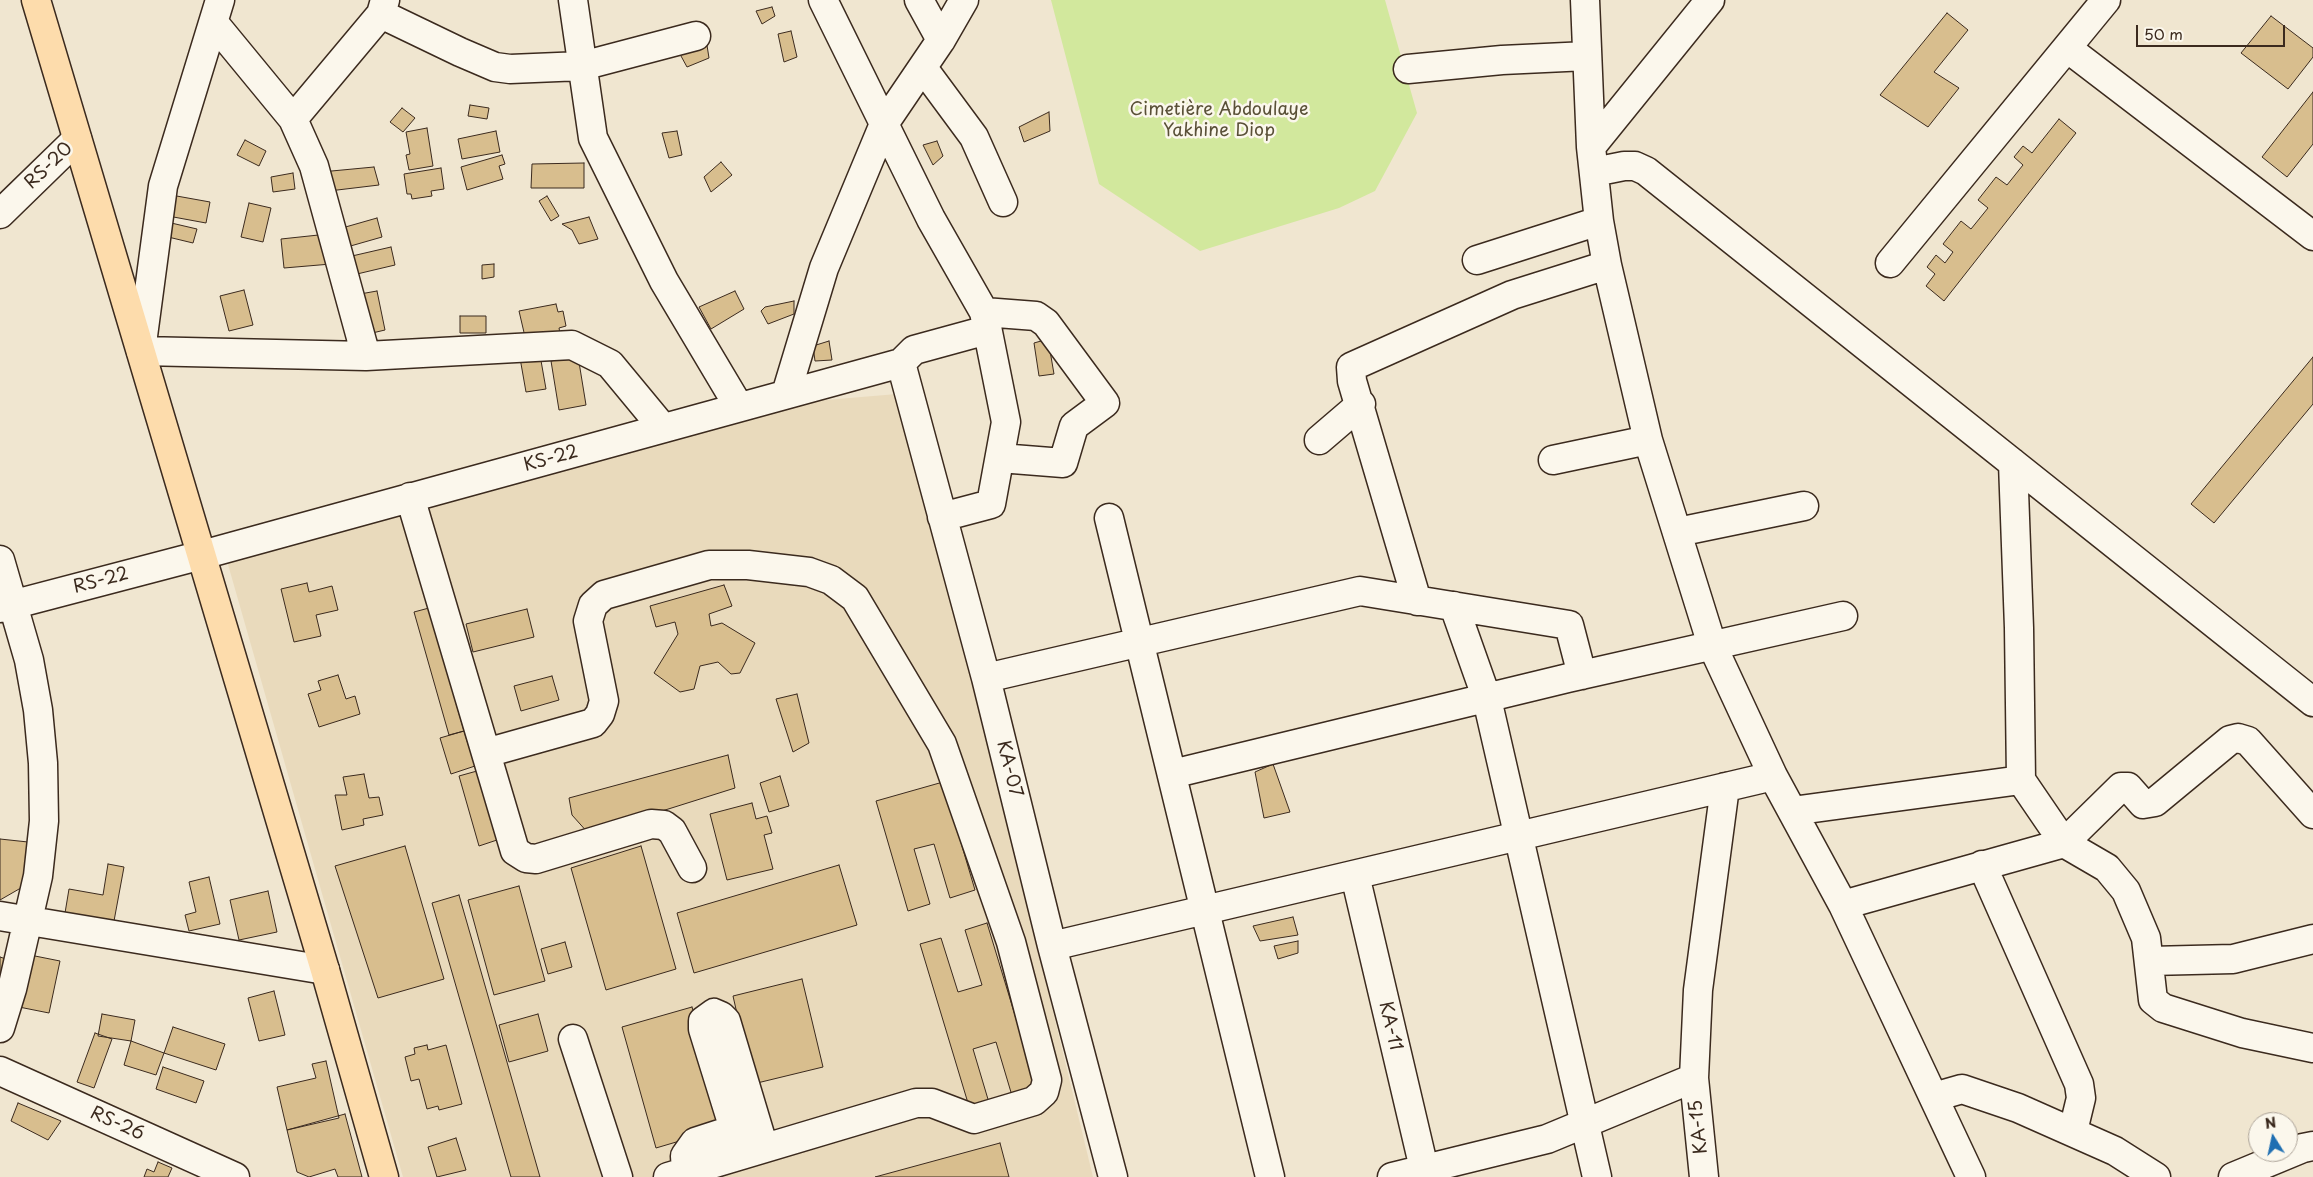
<!DOCTYPE html>
<html>
<head>
<meta charset="utf-8">
<style>
  body { margin:0 }
  #map { position:relative; width:2313px; height:1177px; overflow:hidden; background:#f0e6d0; font-family:"Playpen Sans",sans-serif }
  canvas { display:block }
  .north { position:absolute; left:2248px; top:1112px; width:50px; height:50px; box-sizing:border-box; background:#fbf7ec; border:1px solid #aea59a; border-radius:50%; rotate:350deg; font-size:14px; font-weight:700; line-height:20px; text-align:center; color:#3b2a1e }
  .north::after { content:''; display:block; margin:auto; width:18px; height:22px; background:#1f6fb2; clip-path:polygon(50% 0,100% 100%,50% 72%,0 100%) }
  .scale { position:absolute; left:2136px; top:25px; width:149px; height:22px; box-sizing:border-box; border:2px solid #3b2a1e; border-top:0; padding-left:6px; font-size:15px; line-height:18px; white-space:nowrap; color:#3b2a1e; -webkit-text-stroke:4px #fbf7ec; paint-order:stroke }
</style>
</head>
<body>
<div id="map">
<canvas width="2313" height="1177"></canvas>
<div class="north">N</div>
<div class="scale">50 m</div>
</div>
<script>
const context = document.querySelector('canvas').getContext('2d');
context.lineJoin = 'round';
function fill(path, color) { context.fillStyle = color; context.fill(path, 'evenodd'); }
const toPath = rows => new Path2D(rows.map(r => 'M' + r).join(''));
function strokePath(path, color, width, dash) { context.strokeStyle = color; context.lineWidth = width; context.lineCap = dash ? 'butt' : 'round'; context.setLineDash(dash || []); context.stroke(path); }
function label(font, color, halo, rows, align = 'center') {
  context.font = font + ' "Playpen Sans",sans-serif'; context.lineWidth = 5; context.setLineDash([]); context.textBaseline = 'middle'; context.strokeStyle = halo; context.fillStyle = color; for (const [text, x, y, turn = 0] of rows) {
    context.save(); context.translate(x, y); context.rotate((+turn || 0) * Math.PI / 180); context.textAlign = isNaN(turn) ? turn : align; if (halo) context.strokeText(text, 0, 0); context.fillText(text, 0, 0); context.restore();
  }
}
fill(toPath([
  [897,394,907,409,1093,1177,403,1177,227,561,802,402]
]), '#e9dabc');
fill(toPath([
  [1051,0,1385,0,1417,113,1375,191,1339,208,1200,251,1099,184]
]), '#d2e89d');
const building = toPath([
  [772,7,775,16,762,24,756,11,772,7],
  [1947,13,1968,30,1934,72,1959,88,1928,127,1880,95,1947,13],
  [2271,16,2313,48,2313,57,2288,89,2241,53,2271,16],
  [791,31,797,57,784,62,778,34,791,31],
  [706,39,709,58,687,67,675,45,706,39],
  [2313,92,2313,144,2287,177,2262,157,2313,92],
  [470,105,489,108,487,119,468,116,470,105],
  [402,108,415,118,403,132,390,122,402,108],
  [1049,112,1050,131,1024,142,1019,127,1049,112],
  [2059,119,2076,133,1944,301,1926,286,1935,274,1927,267,1936,255,1945,263,1953,252,1943,244,1961,221,1971,229,1988,208,1978,200,1996,177,2007,185,2023,165,2014,157,2023,146,2032,153,2059,119],
  [427,128,433,166,409,170,406,155,410,154,406,132,427,128],
  [496,131,500,152,462,159,458,139,496,131],
  [677,131,682,155,669,158,662,133,677,131],
  [245,140,266,151,259,166,237,155,245,140],
  [937,141,943,156,933,165,923,145,937,141],
  [502,155,505,164,499,166,503,179,467,190,461,167,502,155],
  [721,162,732,175,711,192,704,177,721,162],
  [584,163,584,188,531,188,532,164,584,163],
  [374,167,379,185,329,191,321,172,374,167],
  [441,168,444,189,431,191,432,196,412,199,411,194,407,194,404,174,441,168],
  [293,173,295,189,273,192,271,177,293,173],
  [171,195,210,202,206,223,168,216,171,195],
  [547,196,559,216,551,221,539,201,547,196],
  [249,203,271,208,263,242,241,237,249,203],
  [589,217,598,239,579,244,572,230,562,224,589,217],
  [377,218,382,237,347,247,342,228,377,218],
  [167,222,197,229,193,243,164,236,167,222],
  [328,234,331,264,284,268,281,239,328,234],
  [391,247,395,265,357,274,352,256,391,247],
  [494,264,494,277,482,279,482,265,494,264],
  [244,290,253,325,229,331,220,296,244,290],
  [377,291,385,330,368,334,360,294,377,291],
  [735,291,744,309,711,329,699,307,735,291],
  [794,301,794,314,768,324,761,311,765,307,794,301],
  [556,304,558,312,563,311,566,326,559,328,560,333,526,341,519,311,556,304],
  [460,316,486,316,486,333,460,333,460,316],
  [1048,339,1054,374,1039,376,1034,343,1048,339],
  [829,341,832,360,815,361,813,346,829,341],
  [540,355,546,389,526,392,520,358,540,355],
  [578,356,586,405,559,410,551,361,578,356],
  [2313,357,2313,404,2214,523,2191,504,2313,357],
  [307,583,309,592,332,586,338,610,316,615,321,636,294,642,281,589,307,583],
  [724,585,732,606,709,614,711,626,722,623,755,643,740,673,731,674,718,662,700,666,694,689,680,692,654,673,678,634,675,622,656,627,650,606,724,585],
  [429,608,464,731,449,735,414,612,429,608],
  [527,609,534,637,473,652,466,624,527,609],
  [338,675,346,699,355,696,360,714,319,727,308,694,321,690,318,681,338,675],
  [552,676,559,700,521,711,514,686,552,676],
  [797,694,809,743,793,752,776,699,797,694],
  [464,731,475,766,451,774,440,738,464,731],
  [728,755,735,788,589,834,572,815,569,798,728,755],
  [1273,764,1290,812,1264,818,1255,772,1273,764],
  [477,771,497,840,479,846,459,776,477,771],
  [364,774,369,798,379,797,383,815,363,819,364,825,342,830,335,795,347,795,343,777,364,774],
  [780,776,789,806,769,812,760,783,780,776],
  [943,782,975,890,950,898,934,844,914,849,930,904,908,911,876,801,943,782],
  [752,803,756,819,767,816,772,833,764,835,773,869,727,880,710,814,752,803],
  [0,839,28,842,26,885,0,900,0,839],
  [405,846,444,979,378,998,335,866,405,846],
  [641,846,676,969,606,990,571,868,641,846],
  [108,864,124,867,114,921,65,913,69,889,103,895,108,864],
  [839,865,857,925,694,973,677,913,839,865],
  [209,877,220,924,189,931,185,915,196,912,189,882,209,877],
  [519,886,545,981,494,995,468,900,519,886],
  [268,891,277,932,239,940,230,900,268,891],
  [459,895,540,1177,511,1177,432,903,459,895],
  [1293,917,1298,935,1260,941,1253,926,1293,917],
  [987,923,1038,1091,1013,1099,996,1042,973,1049,990,1106,971,1113,920,944,941,938,958,992,982,985,965,930,987,923],
  [1298,941,1298,953,1278,959,1274,946,1298,941],
  [565,942,572,967,548,974,541,949,565,942],
  [30,955,60,961,49,1013,19,1007,30,955],
  [0,957,6,959,0,977,0,957],
  [802,979,823,1067,753,1084,733,996,802,979],
  [274,991,285,1035,259,1041,248,998,274,991],
  [692,1007,727,1127,656,1148,622,1027,692,1007],
  [102,1014,135,1020,131,1041,98,1036,102,1014],
  [538,1014,548,1051,509,1062,499,1025,538,1014],
  [173,1027,225,1044,216,1070,164,1053,173,1027],
  [95,1033,112,1039,94,1088,77,1082,95,1033],
  [131,1041,164,1053,156,1075,124,1065,131,1041],
  [427,1045,428,1050,446,1045,462,1104,439,1110,438,1106,427,1109,419,1079,411,1081,405,1057,415,1054,414,1048,427,1045],
  [326,1061,339,1118,287,1130,277,1087,316,1078,312,1064,326,1061],
  [163,1067,204,1081,196,1103,156,1089,163,1067],
  [18,1103,61,1121,48,1140,11,1121,18,1103],
  [345,1114,362,1177,338,1177,335,1169,309,1177,297,1172,287,1130,345,1114],
  [456,1138,466,1170,437,1177,428,1147,456,1138],
  [1000,1143,1009,1177,875,1177,1000,1143],
  [158,1162,172,1168,168,1177,144,1177,147,1169,154,1172,158,1162]
]);
fill(building, '#d8be8e');
strokePath(building, '#3b2a1e', 1);
const minor = toPath([
  [220,0,163,186,141,351,366,356,572,345,610,364,663,428],
  [573,0,593,138,664,281,739,407],
  [823,0,931,219,984,312,1006,422,991,504,942,517],
  [919,0,941,40],
  [1585,0,1591,147,1599,221,1607,265,1648,440,1712,645,1773,776,1843,905,1971,1177],
  [381,14,460,52,495,67,510,69,582,66,696,36],
  [214,23,293,119,314,166,366,356],
  [2067,48,2313,236],
  [923,68,974,137,1003,202],
  [1408,69,1502,60,1587,56],
  [293,119,381,14,385,0],
  [1591,147,1710,0],
  [1594,172,1624,166,1635,166,1646,171,2313,702],
  [0,214,77,139],
  [1477,260,1599,221],
  [1890,263,2106,0],
  [984,312,1036,316,1046,323,1105,403,1074,426,1063,463,1000,458],
  [901,363,986,678,1052,946,1113,1177],
  [786,394,824,268,884,124,941,40,964,0],
  [1319,440,1361,404],
  [1553,460,1648,440],
  [2013,463,2019,628,2021,780,2064,843,2107,868,2126,891,2146,938,2153,1000,2163,1008,2242,1033,2313,1048],
  [410,497,515,851,526,858,536,859,651,824,664,825,672,831,692,868],
  [1109,518,1270,1177],
  [1678,532,1804,506],
  [0,560,29,660,38,710,43,763,44,821,38,876,12,989,0,1028],
  [1417,601,1352,381,1351,367,1512,295,1607,265],
  [1454,606,1487,699,1597,1177],
  [0,608,202,555,901,363,914,350,987,330],
  [986,678,1360,591,1569,625,1582,675],
  [486,753,593,723,600,714,604,701,588,621,593,605,604,595,709,565,748,565,809,572,831,580,855,598,942,744,1011,942,1047,1080,1044,1092,1034,1101,974,1119,932,1103,916,1103,668,1177],
  [1172,774,1568,678,1843,616],
  [1792,811,2021,780],
  [1982,865,2079,1084,2081,1098,2073,1131],
  [1355,875,1426,1177],
  [1843,905,2064,843,2121,787,2128,787,2143,804,2155,802,2230,740,2238,738,2248,741,2313,814],
  [0,916,325,970],
  [1052,946,1773,776],
  [2150,961,2233,959,2313,939],
  [573,1039,618,1177],
  [0,1071,235,1177],
  [1934,1097,1962,1089,2018,1108,2115,1151,2156,1177],
  [742,1155,703,1029,703,1021,714,1013,721,1016,726,1021,764,1148],
  [686,1171,685,1156,695,1142,735,1129],
  [1392,1177,1547,1139,1694,1078],
  [1704,1177,1694,1078,1698,990,1725,787],
  [2233,1177,2303,1148,2313,1146]
]);
const major = toPath([
  [36,0,325,970,384,1177]
]);
strokePath(minor, '#3b2a1e', 31);
strokePath(major, '#3b2a1e', 31);
strokePath(minor, '#fbf7ec', 28);
strokePath(major, '#fddcac', 28);
label('18px', '#595037', '#fbf7ec', [
  ["Cimetière Abdoulaye",1219,110],
  ["Yakhine Diop",1219,131]
]);
label('18px', '#3b2a1e', '#fbf7ec', [
  ["RS-20",49,166,-44],
  ["KS-22",551,459,-15],
  ["RS-22",101,581,-15],
  ["KA-07",1009,769,76],
  ["KA-11",1390,1026,77],
  ["RS-26",117,1124,24],
  ["KA-15",1699,1127,-96]
]);
</script>
</body>
</html>
